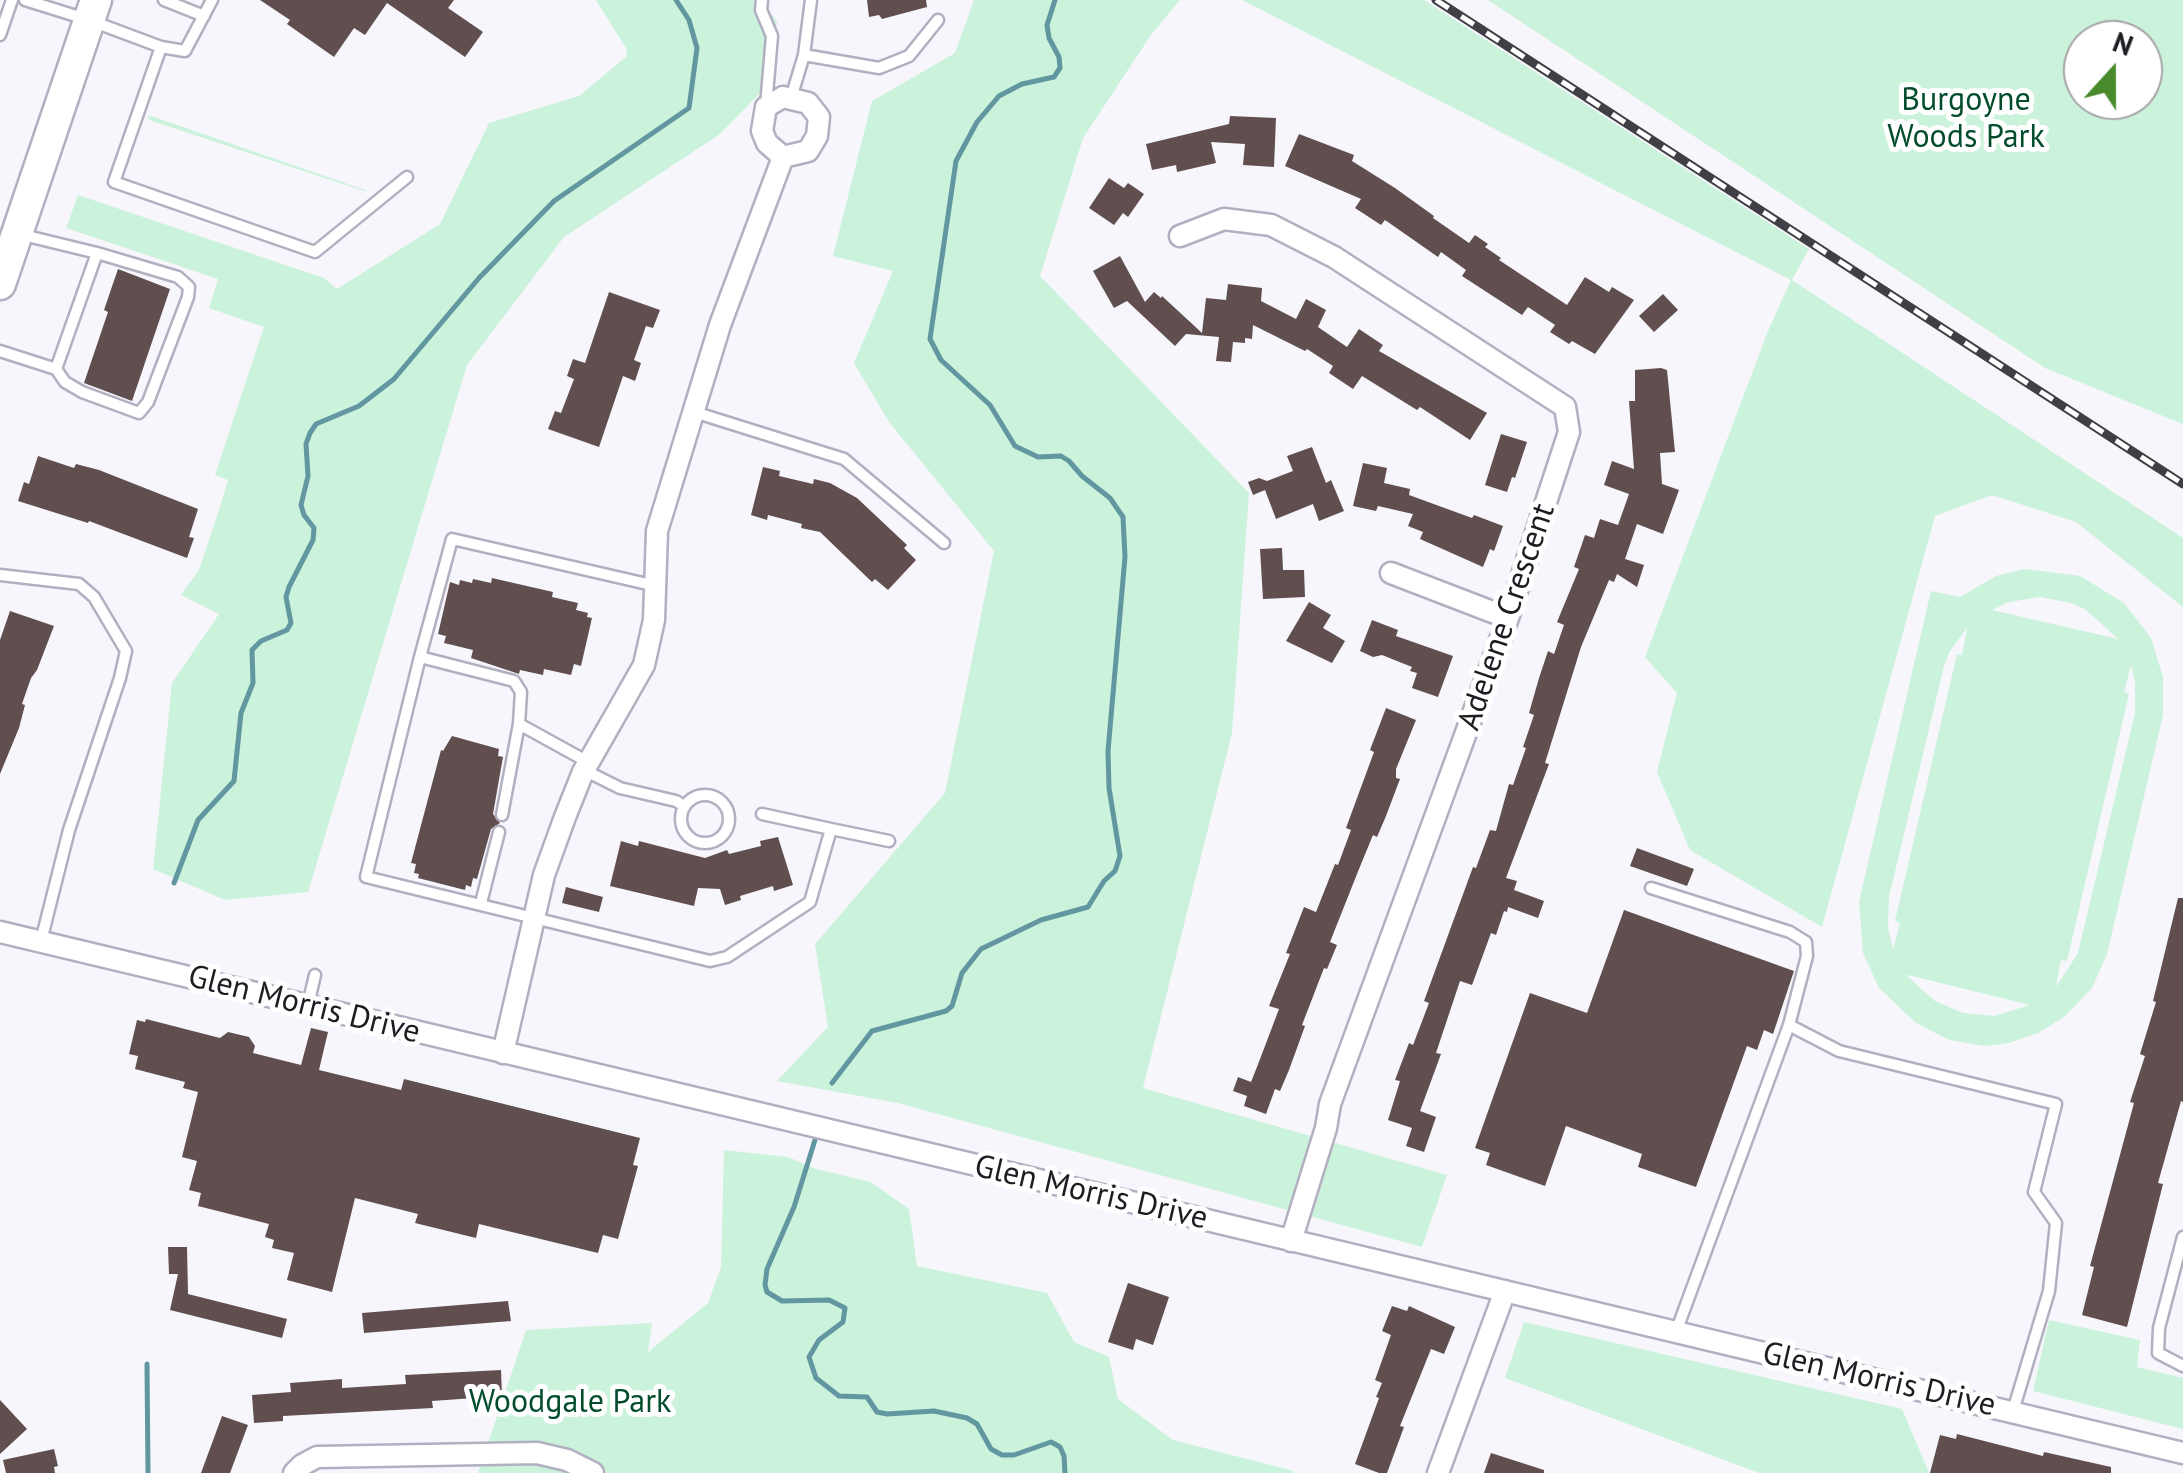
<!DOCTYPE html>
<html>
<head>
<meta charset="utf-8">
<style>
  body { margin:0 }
  #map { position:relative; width:2183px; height:1473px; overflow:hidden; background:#f7f6fd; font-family:"PT Sans",sans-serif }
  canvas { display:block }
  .north { position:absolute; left:2063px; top:20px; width:100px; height:100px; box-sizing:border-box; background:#fff; border:2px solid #a5a4a7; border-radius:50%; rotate:21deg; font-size:28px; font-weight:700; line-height:40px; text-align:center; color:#1d1c22 }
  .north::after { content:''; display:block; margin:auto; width:35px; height:45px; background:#498a2c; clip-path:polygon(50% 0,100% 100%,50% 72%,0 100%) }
</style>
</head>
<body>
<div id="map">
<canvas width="2183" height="1473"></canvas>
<div class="north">N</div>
</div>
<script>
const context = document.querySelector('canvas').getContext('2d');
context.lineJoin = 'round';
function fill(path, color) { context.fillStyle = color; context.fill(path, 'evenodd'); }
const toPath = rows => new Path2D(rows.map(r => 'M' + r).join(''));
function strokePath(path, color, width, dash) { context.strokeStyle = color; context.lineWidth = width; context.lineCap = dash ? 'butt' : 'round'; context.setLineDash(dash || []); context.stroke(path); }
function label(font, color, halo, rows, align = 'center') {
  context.font = font + ' "PT Sans",sans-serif'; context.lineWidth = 10; context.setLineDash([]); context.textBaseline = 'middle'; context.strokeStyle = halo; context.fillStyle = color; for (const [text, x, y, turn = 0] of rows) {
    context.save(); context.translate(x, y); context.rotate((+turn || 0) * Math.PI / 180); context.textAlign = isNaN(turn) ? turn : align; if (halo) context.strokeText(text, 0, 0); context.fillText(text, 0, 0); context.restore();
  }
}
fill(toPath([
  [596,0,762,0,777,22,767,86,720,134,564,237,467,365,308,892,225,900,153,869,172,683,219,614,181,595,199,570,218,513,228,480,215,475,264,327,209,308,218,279,66,228,78,195,324,278,337,289,440,224,489,123,579,96,627,56,626,48],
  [974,0,1180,0,1151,35,1083,138,1040,276,1249,493,1232,733,1143,1088,1447,1175,1422,1247,898,1103,777,1081,828,1027,815,944,945,793,994,551,889,422,854,363,893,271,833,256,872,101,955,53],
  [1242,0,1424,0,1809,249,1792,280,2183,538,2183,607,2076,522,1992,495,1935,516,1822,927,1690,850,1657,772,1677,693,1645,657,1768,331,1791,280],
  [1488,0,2183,0,2183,424,2045,368],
  [2083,40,2143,40,2143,100,2083,100],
  [151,116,365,190,367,192,149,120,148,117],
  [2024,569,2080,576,2124,603,2151,638,2163,677,2163,715,2107,954,2092,988,2064,1017,2038,1033,2009,1043,1985,1046,1949,1040,1916,1023,1879,988,1863,953,1859,902,1931,591,1960,597,1996,576],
  [2040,597,2071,603,2085,609,2118,639,1992,610,2009,602],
  [1967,628,1962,655,1957,654,1895,921,1900,923,1893,950,1888,927,1889,897,1944,666,1950,651],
  [2131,665,2135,682,2135,713,2078,953,2056,987,2061,960,2067,961,2129,694,2124,692],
  [1907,976,1908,975,2030,1005,1994,1016,1963,1013,1935,1001],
  [724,1150,788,1157,816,1169,871,1182,909,1209,917,1266,1047,1293,1074,1342,1109,1357,1118,1399,1173,1440,1294,1471,1293,1473,478,1473,526,1330,652,1323,648,1352,708,1303,721,1267],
  [2049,1320,2140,1340,2137,1367,2183,1378,2183,1429,2033,1391],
  [1524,1322,1902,1409,1929,1473,1759,1473,1505,1378]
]), '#cbf2da');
strokePath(toPath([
  [174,883,198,820,234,781,241,713,253,683,252,650,261,641,287,630,291,623,286,597,289,587,313,540,314,528,304,515,301,505,308,476,306,444,310,433,316,424,359,406,394,379,479,278,554,201,689,108,697,48,689,20,676,0],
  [832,1083,872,1031,946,1011,952,1006,962,973,981,949,1041,920,1088,907,1104,881,1115,871,1120,856,1109,788,1108,751,1125,557,1123,517,1110,498,1082,476,1069,461,1061,456,1038,457,1015,446,990,405,941,360,930,339,956,161,977,122,999,96,1022,84,1054,77,1060,68,1059,57,1049,38,1047,25,1055,0],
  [815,1140,794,1207,767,1269,765,1285,767,1292,782,1301,829,1300,845,1308,843,1322,819,1340,809,1357,816,1378,839,1396,867,1397,877,1412,887,1414,934,1411,967,1418,977,1424,991,1449,1002,1455,1014,1455,1051,1442,1060,1447,1064,1456,1065,1473],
  [147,1364,148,1473]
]), '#6296a1', 5);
fill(toPath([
  [260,0,454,0,448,8,483,32,465,57,387,3,365,35,354,28,334,57,287,24,290,20],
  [867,0,926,0,927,7,882,19,879,15,869,17],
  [1230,116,1276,118,1274,167,1243,165,1245,144,1211,142,1216,163,1177,172,1176,165,1152,170,1146,144,1229,124],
  [1299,134,1354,155,1352,161,1395,188,1434,216,1433,218,1469,243,1475,235,1488,244,1485,247,1501,258,1499,260,1567,305,1585,277,1609,292,1612,287,1634,300,1595,354,1572,341,1569,344,1550,332,1555,325,1528,307,1522,315,1462,276,1466,270,1441,252,1438,257,1385,220,1381,225,1355,208,1361,199,1285,166],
  [1109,178,1124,188,1128,183,1144,194,1128,217,1123,213,1114,225,1089,208],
  [1120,256,1145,302,1154,292,1161,298,1162,296,1202,333,1206,298,1226,300,1228,284,1262,288,1261,301,1296,319,1306,299,1326,310,1318,327,1347,347,1359,329,1383,345,1379,351,1487,413,1470,440,1420,407,1417,410,1362,376,1353,389,1329,373,1333,366,1307,349,1305,351,1253,325,1252,339,1245,338,1245,343,1233,342,1231,362,1216,361,1219,337,1186,334,1175,346,1127,301,1114,308,1093,271],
  [118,269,170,289,132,401,84,383,108,312,104,310],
  [609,292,660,310,653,328,646,326,634,360,641,363,635,381,623,376,599,447,548,429,555,411,561,413,574,379,567,376,573,359,585,363],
  [1663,294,1678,310,1654,332,1639,316],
  [1661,368,1667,370,1675,452,1660,453,1662,484,1679,490,1663,534,1637,524,1625,559,1644,565,1637,587,1617,574,1614,582,1609,580,1581,647,1545,763,1549,764,1506,878,1517,881,1514,890,1544,901,1538,918,1508,907,1507,912,1504,911,1496,935,1491,933,1472,985,1460,981,1436,1053,1441,1054,1420,1111,1436,1117,1424,1152,1406,1146,1412,1128,1388,1120,1400,1081,1395,1080,1409,1043,1413,1045,1429,1003,1424,1001,1473,867,1476,868,1490,830,1496,831,1509,784,1513,785,1526,748,1523,747,1534,715,1529,713,1539,678,1548,651,1554,654,1564,625,1557,622,1579,569,1574,567,1585,535,1594,538,1600,519,1618,525,1629,494,1604,485,1612,461,1634,469,1629,401,1635,401,1635,370],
  [1501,434,1527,442,1515,478,1512,477,1507,492,1485,485],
  [1312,447,1326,483,1331,480,1344,511,1319,521,1313,504,1276,519,1265,490,1253,495,1248,482,1259,478,1267,481,1293,471,1287,456],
  [38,456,74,468,76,464,99,470,198,509,189,537,194,538,187,558,89,521,88,523,18,501,24,482,29,484],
  [1363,463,1387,468,1384,483,1410,489,1409,495,1472,518,1474,515,1503,526,1494,551,1490,549,1483,567,1420,539,1423,532,1408,526,1413,514,1378,506,1376,511,1353,506],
  [763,467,780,471,779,476,813,484,814,479,830,483,857,498,907,545,904,548,916,560,888,590,875,579,872,582,820,532,801,528,802,524,768,515,767,520,751,515],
  [1282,548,1283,570,1304,570,1305,597,1263,599,1260,549],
  [492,578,553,592,552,597,578,603,576,610,588,613,587,617,592,618,581,666,574,664,571,675,544,669,543,675,520,670,519,674,471,658,473,650,444,643,446,636,438,634,450,582,459,585,460,580,472,583,473,579,491,583],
  [1309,602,1331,615,1323,628,1345,641,1332,663,1286,641],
  [10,611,54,626,37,670,31,678,22,704,25,705,19,728,0,774,0,640],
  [1372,620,1398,630,1396,636,1453,656,1438,697,1412,688,1417,673,1410,671,1412,667,1382,655,1373,657,1360,651],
  [1386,708,1416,720,1396,769,1396,778,1400,779,1386,816,1377,837,1373,835,1359,869,1330,942,1337,945,1327,969,1324,968,1302,1025,1305,1026,1289,1070,1280,1091,1275,1089,1266,1114,1244,1106,1247,1096,1233,1091,1238,1077,1251,1082,1257,1067,1279,1009,1269,1006,1290,954,1286,953,1304,907,1316,912,1335,864,1338,865,1351,830,1346,828,1374,752,1370,750],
  [452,736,499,749,498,756,503,757,493,814,500,823,491,829,477,879,473,878,471,887,466,885,465,890,418,878,419,874,414,873,416,864,411,863,441,750,443,751],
  [778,837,793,885,774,891,773,886,740,896,741,900,725,905,720,889,698,888,694,906,610,886,621,841,638,846,639,841,705,858,727,850,729,854,761,846,760,841],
  [1637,848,1694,869,1687,886,1630,866],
  [566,887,603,897,599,912,562,903],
  [2178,898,2183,898,2183,1102,2181,1101,2158,1183,2163,1184,2127,1327,2082,1315,2094,1267,2090,1266,2134,1103,2130,1102,2145,1056,2140,1054,2156,1002,2153,1001],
  [1624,910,1794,971,1773,1034,1764,1030,1757,1050,1747,1046,1696,1187,1638,1167,1642,1154,1566,1126,1545,1186,1486,1165,1490,1153,1475,1148,1530,993,1587,1013],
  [146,1019,220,1038,228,1032,249,1037,255,1046,253,1053,301,1065,311,1028,328,1032,319,1070,401,1090,404,1079,640,1138,633,1165,638,1166,618,1239,603,1235,598,1253,479,1224,476,1238,415,1223,418,1214,355,1198,332,1292,287,1280,294,1253,272,1248,274,1240,265,1237,269,1224,198,1206,201,1193,189,1190,197,1161,182,1157,198,1092,183,1088,185,1082,135,1069,138,1056,129,1054,137,1020,145,1022],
  [168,1247,187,1247,188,1294,287,1319,282,1338,170,1310,178,1274,169,1274],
  [1128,1283,1169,1297,1153,1345,1136,1339,1133,1350,1108,1342],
  [508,1301,511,1321,364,1333,362,1313],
  [1392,1306,1407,1311,1409,1306,1455,1327,1444,1354,1431,1349,1400,1426,1404,1427,1387,1473,1379,1473,1355,1464,1379,1398,1376,1397,1382,1383,1375,1380,1391,1335,1382,1331],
  [501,1370,502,1396,432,1401,433,1408,283,1416,283,1421,254,1423,252,1395,291,1392,290,1383,342,1379,342,1388,406,1384,405,1375],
  [0,1400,27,1429,0,1454],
  [222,1416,248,1425,230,1473,201,1473],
  [1957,1434,2043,1456,2044,1452,2111,1467,2111,1473,1930,1473,1940,1435,1956,1439],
  [54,1449,58,1466,54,1467,55,1473,6,1473,3,1460],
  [1491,1453,1544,1470,1544,1473,1484,1473]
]), '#604f4e');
const service = toPath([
  [25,0,89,20,161,47,185,51,212,0],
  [164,0,204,16],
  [762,0,761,10,772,36,766,106],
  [0,35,12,0],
  [161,47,114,182,315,252,407,177],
  [804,55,879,68,909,56,938,20],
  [791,98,804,55,811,0],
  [0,351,56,369,97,253,23,235],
  [56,369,65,382,82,392,139,413,148,402,188,297,189,287,178,277,97,253],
  [694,412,844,459,944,543],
  [0,575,79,584,94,597,126,651,120,678,69,830,41,941],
  [420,657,366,877,710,961,727,957,810,902,831,829,889,841],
  [588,762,519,724,521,692,514,681,420,657,452,539,656,586],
  [584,770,620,788,676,801,684,806],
  '681 819a24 24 0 1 1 48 0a24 24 0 1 1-48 0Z',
  [762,814,831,829],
  [502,815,519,724],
  [1651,888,1790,932,1806,942,1807,956,1789,1025,1676,1332],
  [481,903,499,832],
  [308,1005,315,975],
  [1789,1025,1839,1051,2056,1104,2034,1192,2056,1223,2049,1291,2013,1411],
  [2183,1237,2159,1328,2158,1353,2183,1366]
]);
const minor = toPath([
  [1180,236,1224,219,1271,225,1334,257,1565,407,1569,432,1508,618,1330,1104,1326,1128,1291,1241],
  [1391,573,1508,618],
  [0,932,2183,1453],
  [503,1053,544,875,565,817,583,772,644,665,654,620,657,531,720,325,783,157,808,151,817,136,819,117,808,103,783,97,766,107,762,131,767,143,783,157],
  [294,1473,302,1465,317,1457,537,1453,567,1460,593,1473],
  [1438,1473,1505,1291]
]);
const secondary = toPath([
  [0,284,96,0]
]);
strokePath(service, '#b2b0c0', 15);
strokePath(minor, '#b2b0c0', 25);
strokePath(secondary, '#b2b0c0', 35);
strokePath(service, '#fff', 10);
strokePath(minor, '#fff', 20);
strokePath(secondary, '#fff', 30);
const rail = toPath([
  [1436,0,2183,484]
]);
strokePath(rail, '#403f45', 9);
strokePath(rail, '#fff', 5, [15]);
label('32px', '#034d2d', '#fff', [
  ["Burgoyne",1966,101],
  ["Woods Park",1966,138],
  ["Woodgale Park",570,1403]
]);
label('32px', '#1d1c22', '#fff', [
  ["Adelene Crescent",1507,617,-71],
  ["Glen Morris Drive",304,1005,14],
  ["Glen Morris Drive",1091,1193,13],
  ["Glen Morris Drive",1879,1380,13]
]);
</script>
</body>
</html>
